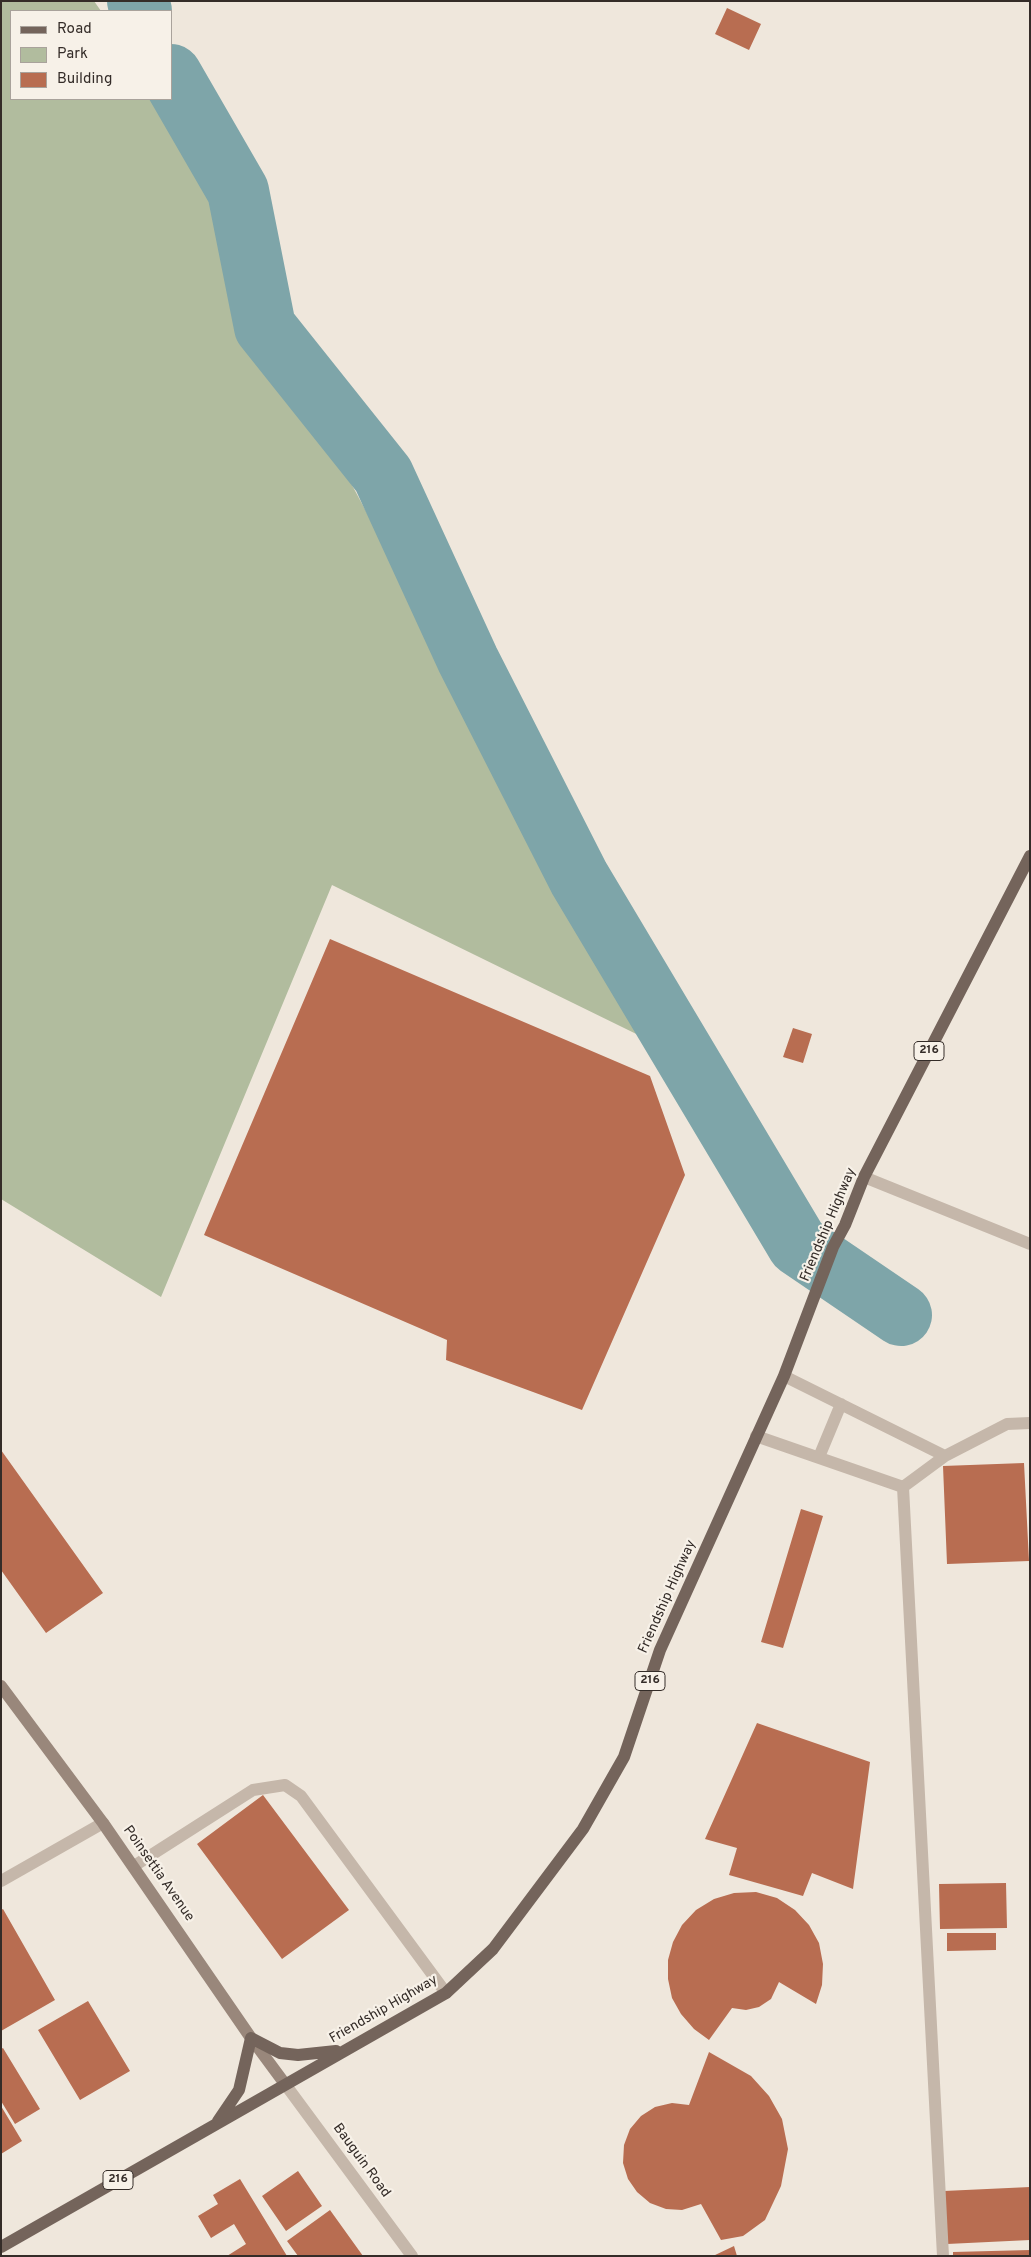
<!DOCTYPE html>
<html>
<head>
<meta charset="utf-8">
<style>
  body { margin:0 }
  #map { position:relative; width:1031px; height:2257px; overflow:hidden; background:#efe7dc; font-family:Overpass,sans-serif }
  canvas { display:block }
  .frame { position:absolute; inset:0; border:2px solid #342c28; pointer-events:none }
  .legend { position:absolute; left:10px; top:10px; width:162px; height:90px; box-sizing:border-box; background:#f7f1e8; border:1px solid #a9a29b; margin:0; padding:6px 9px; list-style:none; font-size:15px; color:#342c28 }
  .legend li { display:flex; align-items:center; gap:10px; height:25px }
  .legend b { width:25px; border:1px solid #a9a29b }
</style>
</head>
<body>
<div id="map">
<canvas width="1031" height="2257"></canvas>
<div class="frame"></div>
<ul class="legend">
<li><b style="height:6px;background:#74645b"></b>Road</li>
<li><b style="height:14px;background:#b1bc9e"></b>Park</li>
<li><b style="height:14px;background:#b86d51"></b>Building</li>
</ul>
</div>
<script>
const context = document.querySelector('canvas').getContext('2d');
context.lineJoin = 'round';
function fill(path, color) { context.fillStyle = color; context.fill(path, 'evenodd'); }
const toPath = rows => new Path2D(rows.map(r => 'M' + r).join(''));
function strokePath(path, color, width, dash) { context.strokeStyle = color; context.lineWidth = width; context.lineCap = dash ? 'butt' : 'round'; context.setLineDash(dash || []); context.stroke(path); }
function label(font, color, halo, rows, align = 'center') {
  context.font = font + ' Overpass,sans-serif'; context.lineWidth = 4.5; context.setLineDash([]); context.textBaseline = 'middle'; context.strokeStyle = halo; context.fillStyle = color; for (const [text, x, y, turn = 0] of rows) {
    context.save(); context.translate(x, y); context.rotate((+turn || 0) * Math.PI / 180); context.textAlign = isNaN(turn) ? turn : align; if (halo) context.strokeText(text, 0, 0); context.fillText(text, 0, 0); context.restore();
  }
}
fill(toPath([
  [1,1,94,1,101,11,11,11,11,99,160,99,210,173,297,383,493,747,669,1050,332,885,161,1297,1,1199]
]), '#b1bc9e');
strokePath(toPath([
  [138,1,141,11],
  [171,75,238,191,265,327,383,475,468,660,579,878,798,1245,901,1315]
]), '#7ea5a9', 62);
fill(toPath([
  [727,8,761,24,749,50,715,34],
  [330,939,650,1076,685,1175,582,1410,446,1360,447,1340,204,1235],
  [793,1028,812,1034,803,1063,783,1057],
  [1,1450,103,1593,46,1633,1,1570],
  [1024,1463,1029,1561,947,1564,943,1466],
  [801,1509,823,1516,783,1648,761,1642],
  [757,1723,870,1762,853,1889,812,1873,803,1896,729,1875,737,1848,705,1839],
  [263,1795,349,1910,282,1959,197,1844],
  [1006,1883,1007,1928,940,1929,939,1884],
  [756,1892,777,1898,795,1910,809,1925,819,1943,823,1964,822,1985,816,2004,779,1982,771,1999,759,2007,746,2010,732,2008,709,2040,694,2029,681,2014,672,1998,668,1979,668,1960,673,1942,682,1925,696,1910,714,1899,734,1893],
  [3,1909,55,2000,1,2031,1,1910],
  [947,1933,996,1933,996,1950,947,1951],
  [88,2001,130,2071,80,2100,38,2030],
  [3,2048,40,2109,15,2124,1,2101,1,2049],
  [709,2052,751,2076,769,2096,782,2119,788,2149,781,2186,765,2220,743,2236,721,2240,701,2204,682,2210,666,2209,650,2203,637,2192,628,2179,623,2163,624,2145,630,2129,641,2116,655,2107,672,2103,689,2105],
  [1,2106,22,2141,1,2154],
  [298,2171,322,2206,286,2231,262,2196],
  [240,2179,287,2256,227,2256,246,2244,234,2224,211,2238,198,2216,218,2204,213,2195],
  [1030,2187,1030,2240,947,2244,944,2191],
  [330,2210,363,2256,298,2256,287,2241],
  [734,2246,737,2256,713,2256],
  [1030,2250,1030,2256,953,2256,953,2252]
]), '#b86d51');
strokePath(toPath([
  [134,1866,253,1790,285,1785,301,1796,446,1993]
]), '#c5b7aa', 12);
strokePath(toPath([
  [864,1177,1030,1244],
  [784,1376,945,1456],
  [756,1436,903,1487],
  [819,1457,841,1404],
  [1,1881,103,1823],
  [943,2256,903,1487,945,1456,1007,1424,1030,1423]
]), '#c5b7aa', 12);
strokePath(toPath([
  [285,2084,412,2256]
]), '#c5b7aa', 12);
strokePath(toPath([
  [1,1686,103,1823,251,2038,285,2084]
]), '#99877b', 12);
strokePath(toPath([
  [218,2121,239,2090,251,2038,280,2053,298,2055,336,2051],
  [1,2247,446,1993,493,1949,583,1829,624,1757,660,1650,784,1376,833,1247,845,1225,864,1177,1030,856]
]), '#74645b', 12);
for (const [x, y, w] of [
  [929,1051,30],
  [650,1681,30],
  [118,2180,30]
]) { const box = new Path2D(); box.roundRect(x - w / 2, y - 9.5, w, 19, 4); context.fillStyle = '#f7f1e8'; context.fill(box); strokePath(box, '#342c28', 1); }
label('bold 12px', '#342c28', null, [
  ["216",929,1051],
  ["216",650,1681],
  ["216",118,2180]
]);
label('14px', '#342c28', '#f7f1e8', [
  ["Friendship Highway",829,1225,-67],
  ["Friendship Highway",668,1597,-66],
  ["Poinsettia Avenue",158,1874,55],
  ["Friendship Highway",384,2010,-30],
  ["Bauguin Road",361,2161,54]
]);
</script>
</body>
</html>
